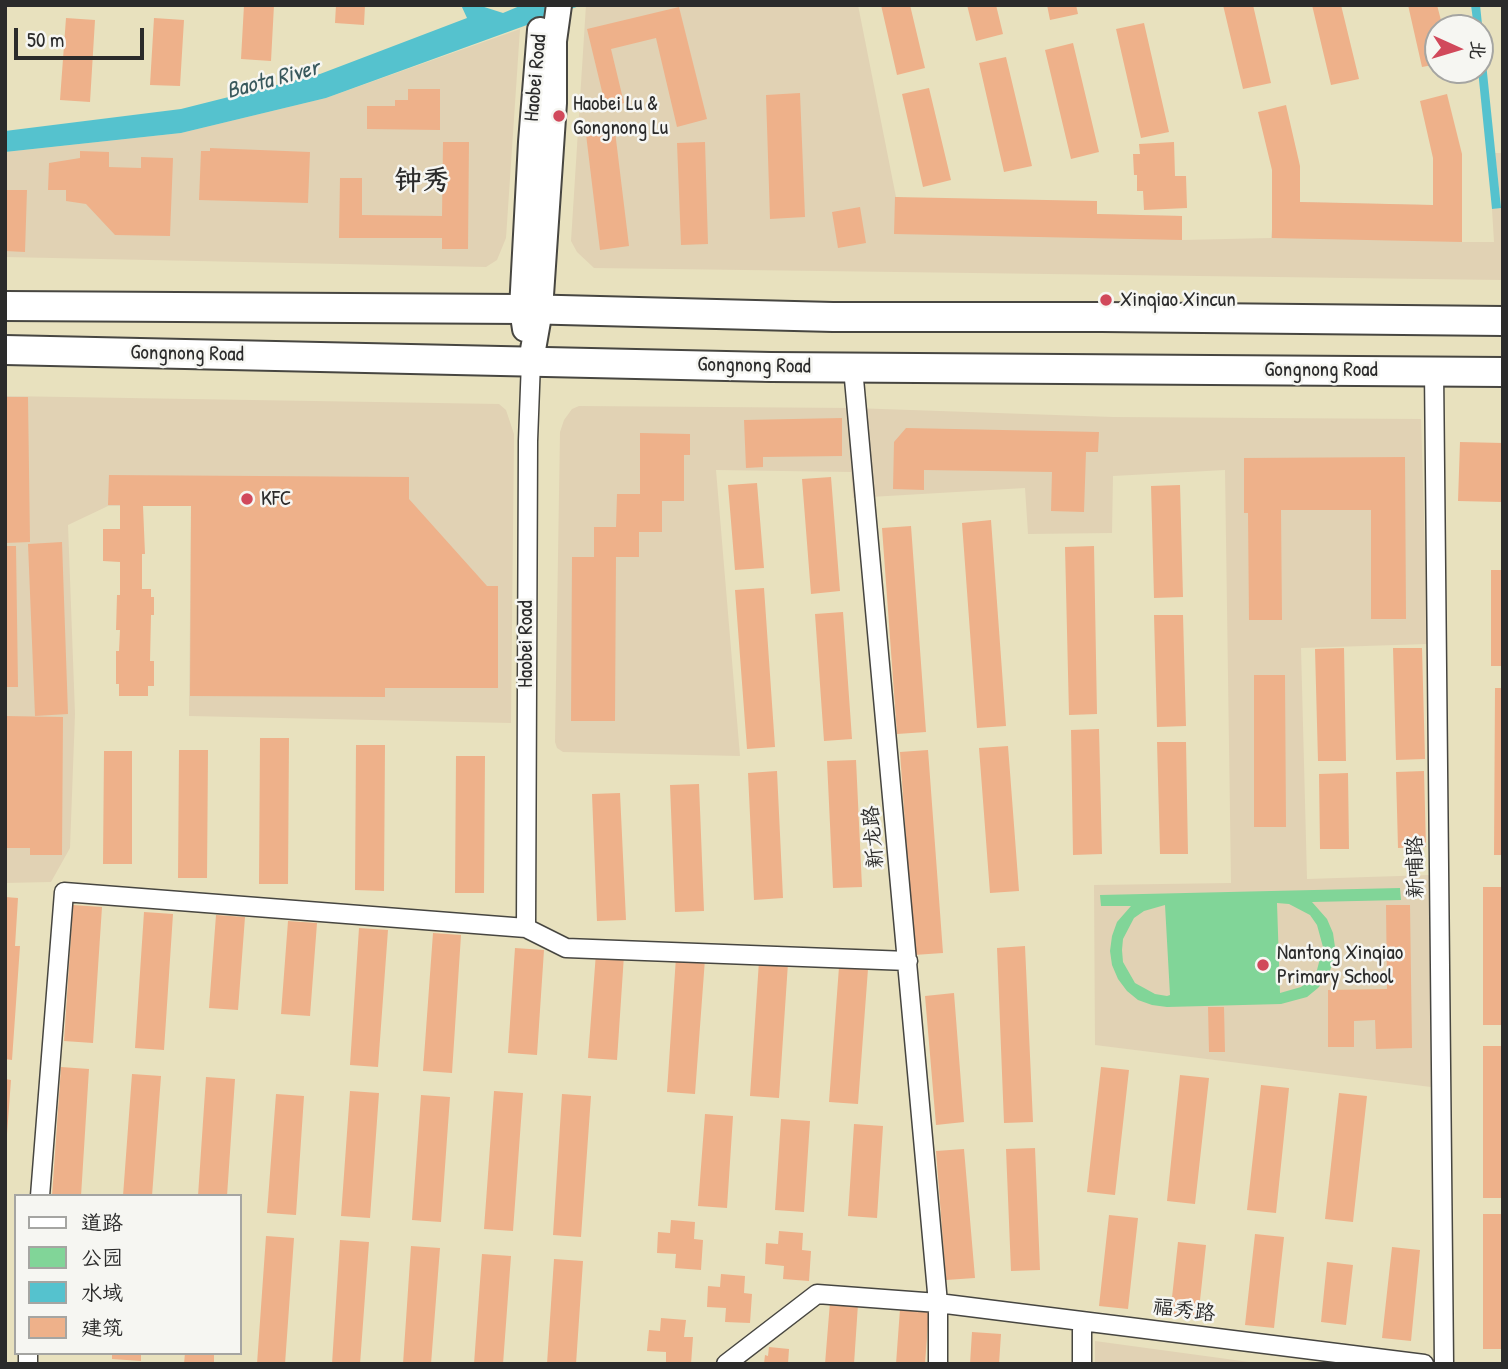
<!DOCTYPE html>
<html>
<head>
<meta charset="utf-8">
<style>
  body { margin:0 }
  #map { position:relative; width:1508px; height:1369px; overflow:hidden; background:#e8e1be; font-family:"Patrick Hand","LXGW WenKai TC",sans-serif }
  canvas { display:block }
  .frame { position:absolute; inset:0; border:7px solid #2b2b2b; pointer-events:none }
  .legend { position:absolute; left:14px; top:1194px; width:228px; height:161px; box-sizing:border-box; background:#f6f6f2; border:2px solid #a5a5a2; margin:0; padding:9px 12px; list-style:none; font-size:21px; color:#2b2b2b }
  .legend li { display:flex; align-items:center; gap:14px; height:35px }
  .legend b { width:35px; border:2px solid #a5a5a2 }
  .north { position:absolute; left:1424px; top:14px; width:70px; height:70px; box-sizing:border-box; background:#f6f6f2; border:2px solid #a5a5a2; border-radius:50%; rotate:94deg; font-size:19px; font-weight:700; line-height:28px; text-align:center; color:#2b2b2b }
  .north::after { content:''; display:block; margin:auto; width:24px; height:32px; background:#d1495b; clip-path:polygon(50% 0,100% 100%,50% 72%,0 100%) }
  .scale { position:absolute; left:14px; top:28px; width:130px; height:32px; box-sizing:border-box; border:4px solid #2b2b2b; border-top:0; padding-left:9px; font-size:21px; line-height:24px; white-space:nowrap; color:#2b2b2b; -webkit-text-stroke:5px #f6f6f2; paint-order:stroke }
</style>
</head>
<body>
<div id="map">
<canvas width="1508" height="1369"></canvas>
<div class="frame"></div>
<ul class="legend">
<li><b style="height:9px;background:#fff"></b>道路</li>
<li><b style="height:19px;background:#81d598"></b>公园</li>
<li><b style="height:19px;background:#55c2ce"></b>水域</li>
<li><b style="height:19px;background:#eeb18a"></b>建筑</li>
</ul>
<div class="north">北</div>
<div class="scale">50 m</div>
</div>
<script>
const context = document.querySelector('canvas').getContext('2d');
context.lineJoin = 'round';
function fill(path, color) { context.fillStyle = color; context.fill(path, 'evenodd'); }
const toPath = rows => new Path2D(rows.map(r => 'M' + r).join(''));
function strokePath(path, color, width, dash) { context.strokeStyle = color; context.lineWidth = width; context.lineCap = dash ? 'butt' : 'round'; context.setLineDash(dash || []); context.stroke(path); }
function label(font, color, halo, rows, align = 'center') {
  context.font = font + ' "Patrick Hand","LXGW WenKai TC",sans-serif'; context.lineWidth = 5; context.setLineDash([]); context.textBaseline = 'middle'; context.strokeStyle = halo; context.fillStyle = color; for (const [text, x, y, turn = 0] of rows) {
    context.save(); context.translate(x, y); context.rotate((+turn || 0) * Math.PI / 180); context.textAlign = isNaN(turn) ? turn : align; if (halo) context.strokeText(text, 0, 0); context.fillText(text, 0, 0); context.restore();
  }
}
fill(toPath([
  [586,5,858,5,896,197,1097,214,1182,216,1182,240,1271,238,1272,229,1300,229,1300,202,1433,205,1462,242,1494,242,1492,209,1501,207,1495,153,1503,153,1503,280,594,268,577,252,571,241],
  [520,29,506,238,497,260,486,267,5,257,5,152,181,133,326,98],
  [5,396,499,404,506,410,514,434,511,723,189,716,191,506,108,506,68,525,75,714,70,848,51,882,5,883],
  [579,406,853,408,1113,417,1421,419,1428,644,1301,648,1307,879,1430,875,1431,1087,1095,1045,1094,885,1231,883,1225,470,1113,476,1112,533,1028,534,1025,488,853,498,851,472,716,470,740,756,563,752,557,748,555,742,560,432,564,420,572,409],
  [1095,1341,1264,1364,1095,1364]
]), '#e1d2b4');
fill(toPath([
  [1400,888,1401,900,1312,902,1327,919,1333,933,1335,947,1333,962,1328,976,1318,988,1307,997,1281,1004,1167,1007,1152,1005,1138,1000,1127,991,1118,979,1112,965,1110,951,1112,936,1117,922,1131,906,1101,906,1100,895],
  [1277,903,1289,904,1310,915,1317,925,1323,947,1317,970,1310,979,1301,987,1280,993],
  [1165,905,1170,995,1167,996,1155,994,1135,983,1123,962,1122,950,1123,939,1134,918,1144,911]
]), '#81d598');
fill(toPath([
  [461,5,478,5,503,13,522,5,582,5,326,98,181,133,5,152,5,131,181,109,320,74,467,18],
  [1471,5,1480,5,1501,208,1492,209,1478,70,1480,70,1480,28,1474,28]
]), '#55c2ce');
fill(toPath([
  [244,5,274,5,271,61,241,59],
  [336,5,365,5,364,25,335,23],
  [881,5,910,5,925,68,897,75],
  [967,5,996,5,1003,34,976,41],
  [1047,5,1076,5,1078,14,1050,20],
  [1223,5,1253,5,1271,83,1243,89],
  [1312,5,1341,5,1359,79,1331,85],
  [1408,5,1437,5,1443,28,1438,28,1438,64,1422,67],
  [679,7,707,119,677,127,656,38,611,49,624,103,606,108,587,29],
  [66,18,95,20,90,102,60,100],
  [154,18,184,20,180,86,150,85],
  [1144,23,1169,132,1141,138,1116,29],
  [1073,43,1099,152,1071,159,1045,50],
  [1006,57,1032,166,1004,172,979,63],
  [929,88,951,180,923,187,902,94],
  [408,89,440,89,440,130,367,129,367,106,395,106,395,100,408,100],
  [800,93,805,217,770,219,766,95],
  [1447,94,1462,154,1462,242,1272,238,1272,170,1258,112,1286,105,1300,166,1300,202,1433,205,1433,158,1420,101],
  [614,123,629,246,600,250,585,126],
  [443,142,469,142,468,249,442,249,442,238,339,238,340,178,362,178,362,215,442,216],
  [705,142,708,244,681,245,677,143],
  [1174,142,1175,176,1186,176,1187,208,1144,210,1143,191,1137,191,1137,175,1134,175,1133,154,1140,154,1139,144],
  [210,148,310,152,308,203,199,200,201,151,210,151],
  [80,151,109,152,109,167,141,168,141,157,173,158,170,236,115,235,86,204,66,201,66,190,48,190,49,163,80,158],
  [5,190,27,190,25,252,5,251],
  [895,197,1097,201,1097,214,1182,216,1182,240,894,234],
  [860,207,866,243,838,248,832,212],
  [5,397,28,397,30,542,5,543],
  [842,418,842,456,763,457,763,467,746,468,744,420],
  [906,428,1099,432,1098,452,1086,452,1084,512,1051,511,1052,472,924,470,924,490,893,489,894,442],
  [640,433,690,434,690,455,684,455,684,501,662,501,662,532,639,532,639,557,616,557,615,721,571,721,572,557,594,557,594,527,616,527,617,494,640,494],
  [1460,442,1503,443,1503,502,1458,501],
  [1405,457,1406,619,1371,619,1371,510,1281,510,1282,620,1249,620,1248,513,1244,513,1244,458],
  [109,475,409,477,409,499,487,586,498,586,498,688,385,688,385,697,190,696,191,506,143,506,145,554,142,554,142,589,151,589,151,597,154,597,154,615,151,615,150,661,154,661,154,686,148,686,148,696,119,696,119,684,116,684,116,651,119,651,120,630,116,630,117,595,120,595,120,562,103,561,103,529,120,529,120,505,108,505],
  [831,477,840,591,811,594,802,479],
  [757,483,764,568,735,570,728,485],
  [1180,485,1183,597,1154,598,1151,486],
  [991,520,1006,726,977,728,962,523],
  [911,526,926,732,897,734,882,528],
  [62,542,68,714,35,716,28,544],
  [5,546,16,546,18,687,5,687],
  [1094,546,1097,714,1069,715,1065,547],
  [1491,570,1503,570,1503,666,1491,666],
  [764,588,775,747,747,749,735,590],
  [843,612,852,739,824,741,815,614],
  [1154,615,1183,615,1186,726,1157,727],
  [1344,648,1346,761,1318,761,1315,649],
  [1393,648,1422,648,1425,759,1396,760],
  [1254,675,1285,675,1286,827,1254,827],
  [1495,688,1503,688,1503,855,1494,855],
  [5,716,63,717,62,855,30,855,30,848,5,848],
  [1099,729,1102,854,1073,855,1071,730],
  [260,738,289,738,288,884,259,884],
  [1157,742,1186,742,1188,854,1160,854],
  [356,745,385,745,384,891,355,890],
  [1008,746,1019,891,990,893,979,748],
  [179,750,208,750,207,878,178,878],
  [928,750,943,953,914,955,900,752],
  [104,751,132,751,132,864,103,864],
  [456,756,485,756,484,893,455,893],
  [856,760,862,887,833,888,827,761],
  [777,771,783,898,754,900,748,773],
  [1424,771,1426,847,1398,848,1396,772],
  [1348,773,1349,849,1320,849,1319,774],
  [699,784,704,911,675,912,670,785],
  [620,793,626,920,597,921,592,794],
  [1483,887,1503,887,1503,1025,1483,1025],
  [5,897,18,898,15,946,20,946,12,1060,5,1059],
  [73,905,102,907,93,1043,64,1041],
  [1386,905,1410,905,1412,1048,1376,1049,1375,1020,1354,1021,1354,1047,1328,1047,1328,990,1387,989],
  [144,912,173,914,164,1050,135,1048],
  [216,915,245,917,238,1010,209,1008],
  [288,921,317,923,310,1016,281,1014],
  [359,928,388,930,378,1067,350,1065],
  [433,933,461,935,452,1073,423,1071],
  [1025,946,1033,1122,1004,1123,997,948],
  [515,948,544,950,537,1055,508,1053],
  [596,953,624,955,617,1060,588,1058],
  [676,957,705,959,695,1094,667,1092],
  [759,961,788,963,779,1098,750,1096],
  [839,967,868,969,858,1104,829,1102],
  [954,993,964,1122,936,1125,925,996],
  [1208,1007,1224,1007,1225,1052,1209,1052],
  [1483,1046,1503,1046,1503,1198,1483,1198],
  [61,1067,89,1069,81,1196,52,1196],
  [1101,1067,1129,1070,1115,1195,1087,1192],
  [132,1074,161,1076,152,1196,123,1196],
  [1180,1075,1209,1078,1195,1204,1167,1201],
  [206,1077,235,1079,227,1196,198,1196],
  [5,1079,11,1080,7,1134,5,1134],
  [1261,1085,1289,1088,1276,1213,1247,1210],
  [350,1091,379,1093,370,1218,341,1216],
  [494,1091,523,1093,513,1231,484,1229],
  [1339,1093,1367,1096,1353,1222,1325,1219],
  [276,1094,304,1096,296,1215,267,1213],
  [562,1094,591,1096,581,1237,553,1235],
  [421,1095,450,1097,441,1222,412,1220],
  [705,1114,733,1116,727,1208,698,1206],
  [781,1119,810,1121,804,1212,775,1210],
  [854,1124,883,1126,877,1218,848,1216],
  [1035,1148,1040,1270,1011,1271,1006,1149],
  [964,1149,975,1278,946,1280,936,1151],
  [1483,1214,1503,1214,1503,1349,1483,1349],
  [1109,1215,1138,1218,1128,1309,1099,1306],
  [671,1220,695,1222,694,1239,703,1240,701,1270,675,1268,676,1254,657,1253,658,1232,670,1233],
  [779,1231,803,1233,802,1250,811,1251,809,1281,783,1279,784,1266,765,1264,766,1243,778,1244],
  [1255,1234,1284,1237,1274,1328,1245,1325],
  [266,1236,294,1238,285,1364,257,1364],
  [340,1240,369,1242,360,1364,332,1364],
  [1178,1242,1206,1245,1198,1319,1170,1316],
  [411,1246,440,1248,431,1364,403,1364],
  [1392,1247,1420,1250,1411,1341,1382,1338],
  [482,1254,511,1256,503,1364,474,1364],
  [554,1259,583,1261,576,1364,547,1364],
  [1327,1262,1353,1265,1346,1325,1321,1322],
  [721,1274,745,1276,744,1293,752,1294,750,1323,725,1322,726,1308,707,1307,708,1286,720,1287],
  [830,1302,858,1304,854,1364,825,1364],
  [900,1309,929,1311,925,1364,896,1364],
  [661,1318,686,1320,684,1337,693,1337,691,1364,666,1364,666,1352,647,1351,649,1330,660,1331],
  [972,1332,1001,1334,999,1364,970,1364],
  [769,1347,789,1349,788,1364,764,1364,765,1355,768,1356],
  [112,1353,141,1353,141,1361,112,1359],
  [185,1353,214,1353,214,1364,184,1364]
]), '#eeb18a');
const street = toPath([
  [853,368,938,1303,938,1364],
  [1434,370,1444,1364],
  [526,928,528,441,531,361],
  [40,1196,64,892,526,928,566,948,908,961],
  [1082,1321,1082,1364],
  [28,1364,28,1353],
  [726,1364,817,1294,938,1303,1424,1364]
]);
const secondary = toPath([
  [525,329,522,309,531,142,540,30],
  [531,361,540,310,554,103,554,41,559,5]
]);
const primary = toPath([
  [5,306,522,309,833,317,1102,317,1503,321],
  [5,350,771,367,1503,372]
]);
strokePath(street, '#474641', 21);
strokePath(secondary, '#474641', 28);
strokePath(primary, '#474641', 32);
strokePath(street, '#fff', 18);
strokePath(secondary, '#fff', 24);
strokePath(primary, '#fff', 28);
for (const [x, y, r, color] of [
  [559,116,7,"#d1495b"],
  [1106,300,7,"#d1495b"],
  [247,499,7,"#d1495b"],
  [1263,965,7,"#d1495b"]
]) { const dot = new Path2D(); dot.arc(x, y, r, 0, 2 * Math.PI); context.fillStyle = color; context.fill(dot); strokePath(dot, '#f6f6f2', 2.5); }
label('21px', '#2b2b2b', '#f6f6f2', [
  ["Haobei Road",536,78,-85],
  ["Gongnong Road",187,354,1],
  ["Gongnong Road",754,366,1],
  ["Gongnong Road",1321,370],
  ["Haobei Road",526,644,-90],
  ["新龙路",874,837,-95],
  ["新哺路",1416,867,-91],
  ["福秀路",1184,1311,7]
]);
label('21px', '#2b2b2b', '#f6f6f2', [
  ["Haobei Lu &",573,104],
  ["Gongnong Lu",573,128],
  ["Xinqiao Xincun",1120,300],
  ["KFC",261,499],
  ["Nantong Xinqiao",1277,953],
  ["Primary School",1277,977]
], 'left');
label('italic 23px', '#38585c', '#f6f6f2', [
  ["Baota River",273,80,-15]
]);
label('bold 28px', '#2b2b2b', '#f6f6f2', [
  ["钟秀",422,182]
]);
</script>
</body>
</html>
